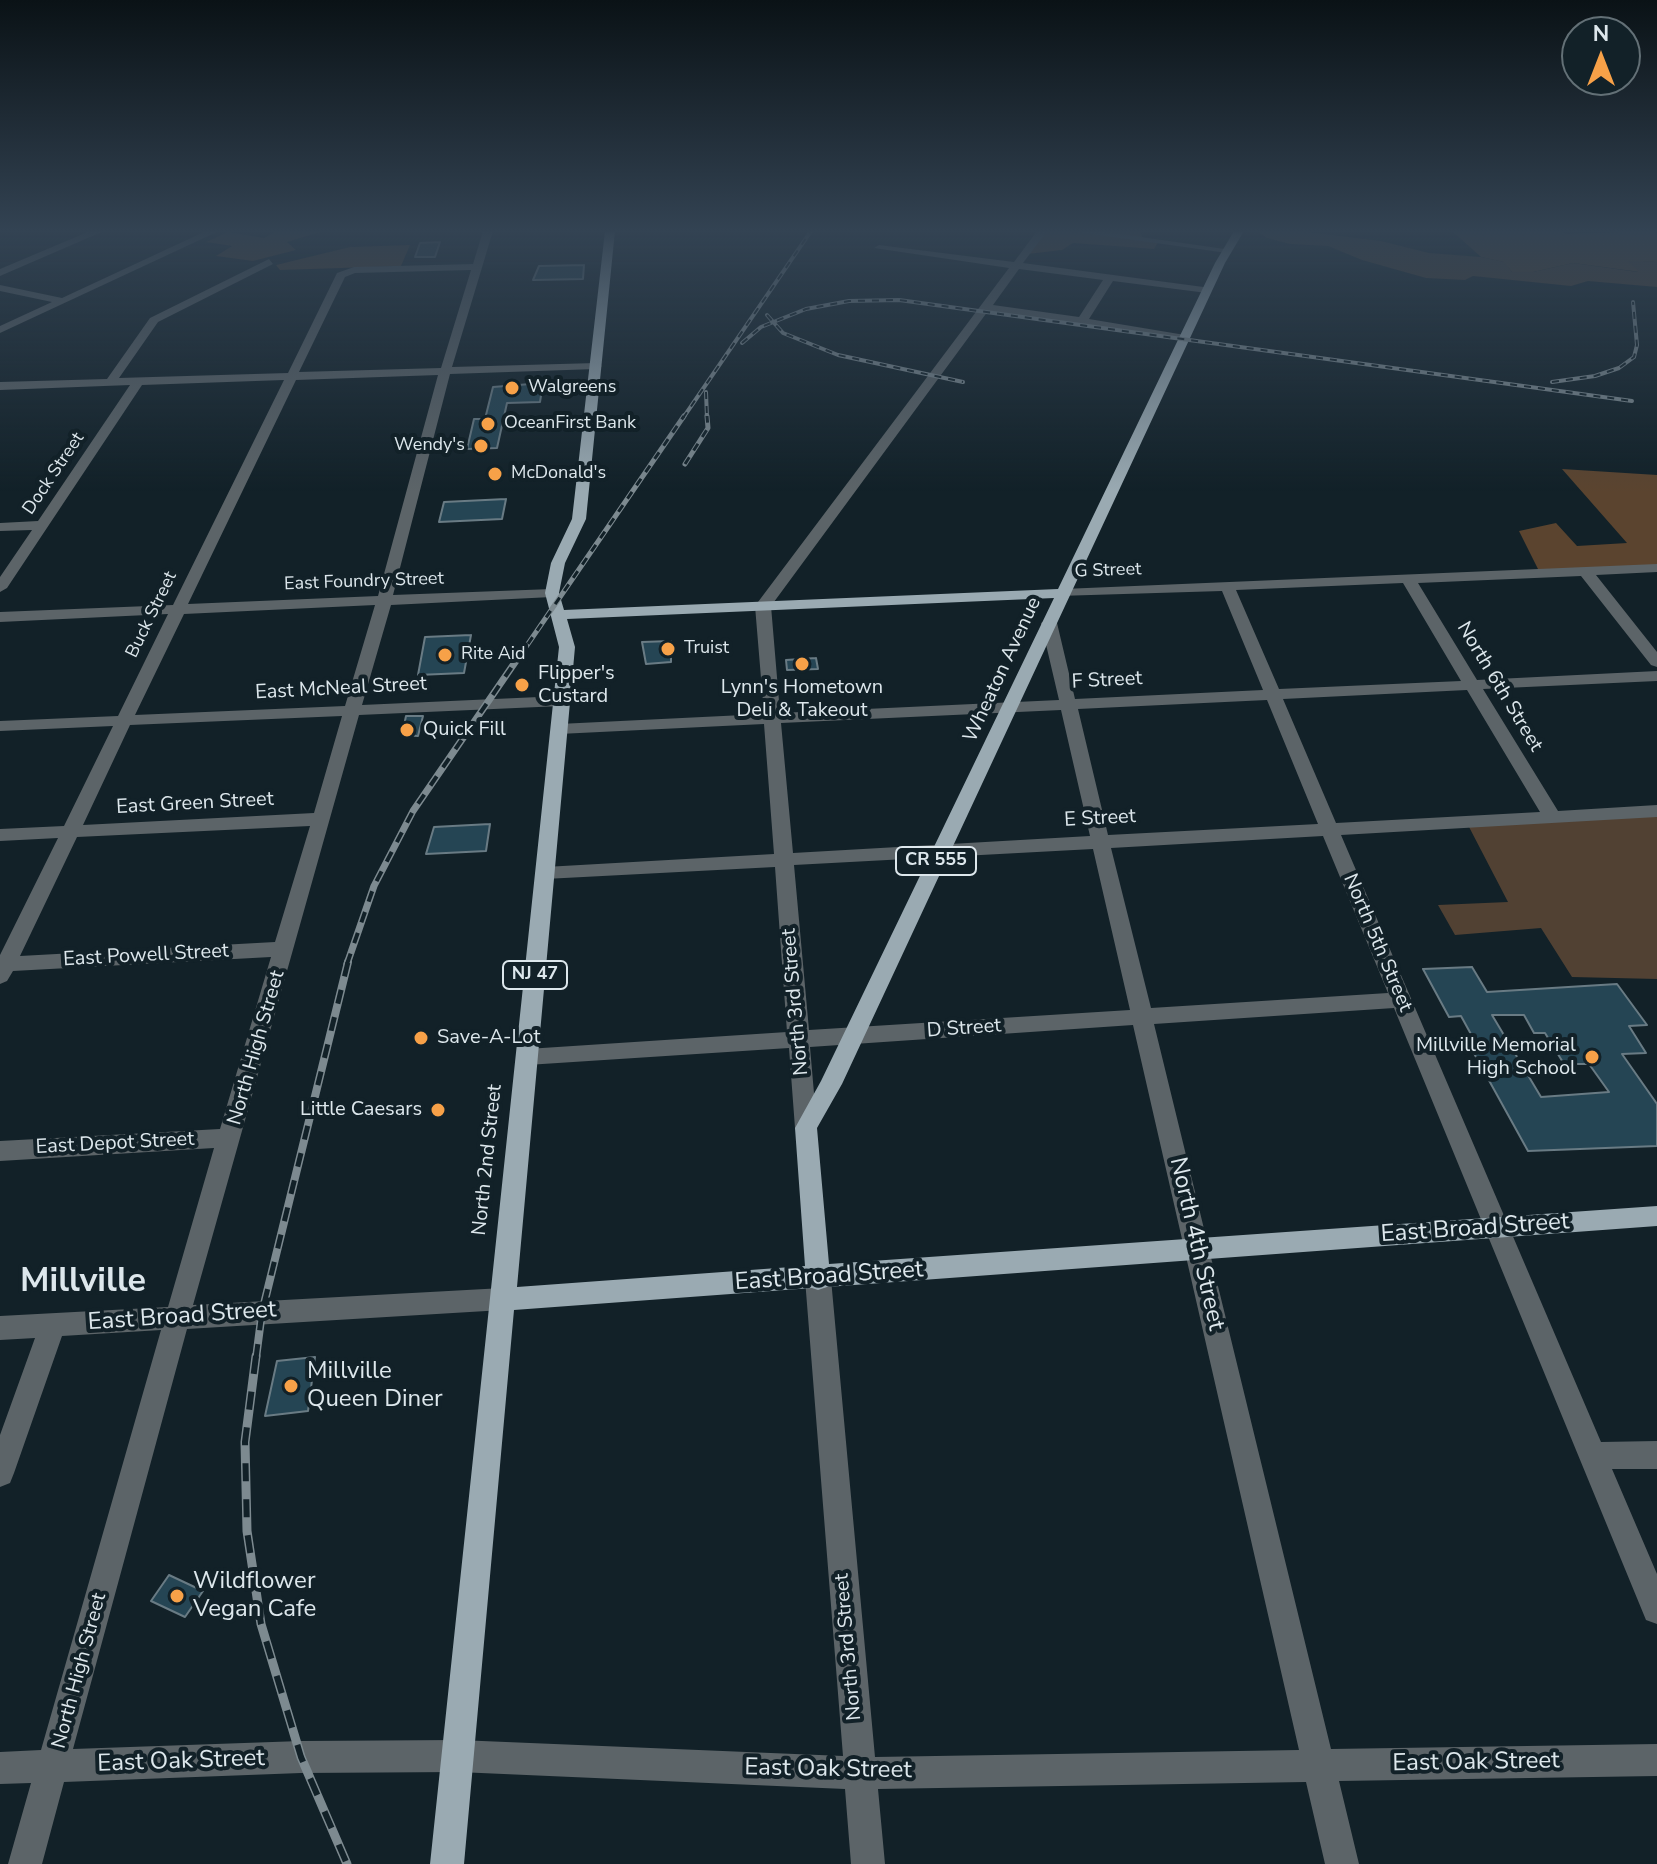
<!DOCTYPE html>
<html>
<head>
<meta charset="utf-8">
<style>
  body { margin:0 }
  #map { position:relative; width:1657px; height:1864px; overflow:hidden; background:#122128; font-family:"Nunito Sans",sans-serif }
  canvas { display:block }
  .north { position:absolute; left:1561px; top:16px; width:80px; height:80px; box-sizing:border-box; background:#122128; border:2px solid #637076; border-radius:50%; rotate:0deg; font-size:22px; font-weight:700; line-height:32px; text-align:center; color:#dde7ec }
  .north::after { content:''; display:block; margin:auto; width:28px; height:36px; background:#f7a148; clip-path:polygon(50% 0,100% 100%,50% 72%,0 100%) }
</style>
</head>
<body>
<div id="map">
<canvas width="1657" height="1864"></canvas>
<div class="north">N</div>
</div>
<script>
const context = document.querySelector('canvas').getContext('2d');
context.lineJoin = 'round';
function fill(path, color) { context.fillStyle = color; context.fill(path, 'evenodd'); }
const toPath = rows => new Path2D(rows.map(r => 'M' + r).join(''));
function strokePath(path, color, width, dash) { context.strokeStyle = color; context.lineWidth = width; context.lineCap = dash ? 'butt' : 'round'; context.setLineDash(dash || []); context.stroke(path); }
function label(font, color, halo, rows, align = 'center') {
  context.font = font + ' "Nunito Sans",sans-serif'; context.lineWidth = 8; context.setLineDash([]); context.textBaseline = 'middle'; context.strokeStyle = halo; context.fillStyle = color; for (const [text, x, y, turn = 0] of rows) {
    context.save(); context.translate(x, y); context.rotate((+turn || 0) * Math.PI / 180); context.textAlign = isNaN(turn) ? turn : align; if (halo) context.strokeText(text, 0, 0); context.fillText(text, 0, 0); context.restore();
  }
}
fill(toPath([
  [1257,231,1299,231,1381,241,1429,253,1481,257,1505,262,1512,272,1533,272,1573,263,1638,272,1625,260,1657,262,1657,287,1588,281,1571,286,1473,276,1465,280,1426,278,1362,260,1328,246,1290,244,1267,238],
  [1657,814,1657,979,1572,977,1541,928,1455,935,1438,905,1508,902,1468,825]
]), '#514133');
fill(toPath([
  [277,231,323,231,287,242,296,250,253,261,216,256,232,246,206,242,228,232,264,238],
  [1046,231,1110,234,1108,231,1140,231,1143,239,1159,241,1154,249,1073,243,1062,250,1027,254],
  [1452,231,1560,231,1566,234,1652,231,1657,234,1657,262,1627,261,1640,272,1573,263,1533,272,1512,272,1504,262,1481,257],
  [410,245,401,266,280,270,276,265,350,247],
  [1562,469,1657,475,1657,568,1540,573,1519,531,1556,523,1577,546,1627,543]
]), '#5b442f');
const building = toPath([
  [440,242,435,257,415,257,420,243,440,242],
  [584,265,583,279,533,280,539,266,584,265],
  [543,383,540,402,507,403,497,448,467,449,474,419,485,419,493,387,543,383],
  [506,499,502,519,439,522,444,502,506,499],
  [471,635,464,673,418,675,425,637,471,635],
  [671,641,671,662,646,664,642,642,671,641],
  [816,658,818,669,787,670,786,660,816,658],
  [406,716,423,716,418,736,402,735,406,716],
  [490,824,486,851,426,854,434,827,490,824],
  [1472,967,1487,992,1617,984,1647,1025,1629,1026,1646,1053,1622,1054,1657,1104,1657,1146,1528,1151,1465,1037,1472,1036,1461,1016,1449,1017,1423,969,1472,967],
  [1492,1015,1524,1015,1534,1033,1545,1033,1564,1064,1589,1064,1609,1092,1541,1097,1492,1015],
  [315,1357,308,1411,265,1416,277,1361,315,1357],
  [169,1575,203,1591,185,1617,151,1601,169,1575]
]);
fill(building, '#254554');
strokePath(building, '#697b84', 2);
fill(toPath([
  [90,231,104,231,0,276,0,269,90,231],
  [206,231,219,231,0,333,0,326,52,302,0,291,0,285,62,298,206,231],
  [483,231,493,231,452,367,596,363,602,366,596,369,450,374,393,595,552,589,559,593,552,597,391,605,362,705,561,696,569,701,561,706,359,715,193,1305,503,1288,512,1291,516,1299,512,1307,503,1310,187,1329,73,1749,301,1741,458,1740,843,1756,805,1279,809,1271,818,1268,827,1271,831,1279,875,1757,1299,1750,1133,1025,810,1047,817,1128,814,1135,806,1137,798,1135,795,1128,789,1048,527,1065,519,1063,516,1057,519,1051,527,1049,787,1032,775,867,545,879,535,873,545,867,774,854,764,724,559,734,551,729,559,724,764,714,755,606,1009,268,874,248,879,245,1014,262,1037,231,1047,231,1023,263,1211,288,1211,292,1207,293,1113,281,1089,319,1191,336,1185,339,988,311,771,606,780,713,1059,700,1041,623,1049,618,1057,623,1075,699,1263,690,1222,591,1058,596,1058,590,1063,589,1657,564,1657,572,1596,575,1657,652,1657,667,1651,665,1581,576,1418,583,1477,680,1657,671,1657,681,1483,689,1558,811,1657,805,1657,817,1341,835,1601,1442,1657,1441,1657,1469,1612,1469,1657,1574,1657,1624,1646,1620,1394,1008,1154,1024,1331,1749,1657,1744,1657,1776,1339,1781,1359,1864,1325,1864,1306,1782,878,1789,885,1864,851,1864,845,1789,458,1772,301,1773,64,1782,42,1864,8,1864,31,1783,0,1784,0,1752,41,1750,161,1330,62,1336,14,1473,10,1483,0,1487,0,1435,35,1338,0,1340,0,1316,168,1307,214,1148,0,1161,0,1141,220,1129,271,957,13,971,7,981,0,984,0,955,58,838,0,841,0,829,64,826,113,726,0,731,0,721,118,716,168,614,0,622,0,612,173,605,284,380,142,385,7,588,0,592,0,577,32,530,0,531,0,523,38,521,130,385,0,390,0,382,107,379,150,318,269,259,273,264,158,322,119,378,288,373,337,273,354,267,473,264,483,231],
  [1019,269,1103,280,1079,317,993,305,1019,269],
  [471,270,441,368,299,372,345,277,355,273,471,270],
  [438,375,378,596,188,604,296,380,438,375],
  [1403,583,1461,681,1279,689,1236,590,1403,583],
  [375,605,345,706,135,715,184,614,375,605],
  [1467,690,1540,812,1336,823,1283,699,1467,690],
  [1267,700,1318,824,1108,835,1078,709,1267,700],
  [1061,710,1090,836,793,853,781,723,1061,710],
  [342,716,314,813,83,825,130,725,342,716],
  [310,826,275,942,20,956,77,837,310,826],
  [1323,836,1388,993,1151,1008,1111,848,1323,836],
  [1093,849,1130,1010,809,1030,794,865,1093,849],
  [1070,231,1099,231,1232,250,1227,253,1070,231]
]), '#5c6468');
fill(toPath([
  [605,231,615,231,586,519,565,563,559,593,564,610,1058,589,1215,263,1234,231,1244,231,1225,263,842,1084,817,1128,829,1264,1657,1206,1657,1226,827,1287,818,1290,812,1288,514,1310,464,1864,430,1864,559,647,545,593,551,563,572,519,605,231],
  [1054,598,821,1081,795,1128,805,1266,517,1287,575,647,567,619,1054,598]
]), '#9aaab2');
const railFar4 = toPath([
  [767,315,783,333,838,355,963,382],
  [742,343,761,327,806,309,849,301,899,300,1632,401],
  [1552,382,1595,376,1619,368,1634,357,1637,345,1633,302],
  [706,392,707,418],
  [683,418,811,231]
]);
const railFar3 = toPath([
  [685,464,708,428,707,416],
  [519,657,684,416]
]);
const railFar2 = toPath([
  [347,964,374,886,413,811,520,655]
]);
const railFar1 = toPath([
  [256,1358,262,1312,348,962]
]);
const rail = toPath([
  [256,1356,245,1442,247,1531,261,1624,301,1757,347,1864]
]);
strokePath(railFar4, '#7d8a90', 4);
strokePath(railFar3, '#7d8a90', 5);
strokePath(railFar2, '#7d8a90', 7);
strokePath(railFar1, '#7d8a90', 8);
strokePath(rail, '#7d8a90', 9);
strokePath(railFar4, '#122128', 2, [7]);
strokePath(railFar3, '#122128', 3, [8]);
strokePath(railFar2, '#122128', 4, [11]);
strokePath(railFar1, '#122128', 5, [14]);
strokePath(rail, '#122128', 6, [18]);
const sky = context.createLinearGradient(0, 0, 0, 492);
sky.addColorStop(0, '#0a1216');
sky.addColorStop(0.47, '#334353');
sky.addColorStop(1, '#33435300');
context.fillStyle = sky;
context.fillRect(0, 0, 1657, 492);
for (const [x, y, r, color] of [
  [512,388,8,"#f7a148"],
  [488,424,8,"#f7a148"],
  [481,446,8,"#f7a148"],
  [495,474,8,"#f7a148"],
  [668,649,8,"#f7a148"],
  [445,655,8,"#f7a148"],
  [802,664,8,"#f7a148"],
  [522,685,8,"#f7a148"],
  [407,730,8,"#f7a148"],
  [421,1038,8,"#f7a148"],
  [1592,1057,8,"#f7a148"],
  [438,1110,8,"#f7a148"],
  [291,1386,8,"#f7a148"],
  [177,1596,8,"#f7a148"]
]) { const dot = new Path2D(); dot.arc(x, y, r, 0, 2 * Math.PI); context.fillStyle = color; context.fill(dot); strokePath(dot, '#122128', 3); }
label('18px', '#dde7ec', '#122128', [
  ["Walgreens",528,388],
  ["OceanFirst Bank",504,424],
  ["Wendy's",465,446,"right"],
  ["McDonald's",511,474],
  ["Truist",684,649],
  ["Rite Aid",461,655]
], 'left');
label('18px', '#dde7ec', '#122128', [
  ["Dock Street",54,474,-56],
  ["G Street",1108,571,-2],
  ["East Foundry Street",364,582,-2],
  ["Buck Street",152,615,-64]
]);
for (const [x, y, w] of [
  [936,861,80],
  [535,975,64]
]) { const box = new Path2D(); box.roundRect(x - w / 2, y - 14, w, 28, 6); context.fillStyle = '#122128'; context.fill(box); strokePath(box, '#dde7ec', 2); }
label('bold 18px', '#dde7ec', null, [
  ["CR 555",936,861],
  ["NJ 47",535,975]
]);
label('20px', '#dde7ec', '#122128', [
  ["Wheaton Avenue",1003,670,-65],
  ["F Street",1107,681,-3],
  ["North 6th Street",1499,687,59],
  ["East McNeal Street",341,689,-3],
  ["East Green Street",195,804,-3],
  ["E Street",1100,819,-3],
  ["North 5th Street",1377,943,67],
  ["East Powell Street",146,956,-3],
  ["North 3rd Street",796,1002,-95],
  ["D Street",964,1029,-4],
  ["North High Street",257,1048,-74],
  ["East Depot Street",115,1144,-3],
  ["North 2nd Street",488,1160,-84],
  ["North 3rd Street",849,1647,-95],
  ["North High Street",80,1671,-75]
]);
label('20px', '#dde7ec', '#122128', [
  ["Flipper's",538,674],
  ["Custard",538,697],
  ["Lynn's Hometown",802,688,"center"],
  ["Deli & Takeout",802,711,"center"],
  ["Quick Fill",423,730],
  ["Save-A-Lot",437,1038],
  ["Millville Memorial",1576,1046,"right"],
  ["High School",1576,1069,"right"],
  ["Little Caesars",422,1110,"right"]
], 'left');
label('24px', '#dde7ec', '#122128', [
  ["East Broad Street",1475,1229,-4],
  ["North 4th Street",1196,1244,77],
  ["East Broad Street",829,1277,-4],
  ["East Broad Street",182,1317,-4],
  ["East Oak Street",181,1762,-2],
  ["East Oak Street",1476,1763,-1],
  ["East Oak Street",828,1770,1]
]);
label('24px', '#dde7ec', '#122128', [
  ["Millville",307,1372],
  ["Queen Diner",307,1400],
  ["Wildflower",193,1582],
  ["Vegan Cafe",193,1610]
], 'left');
label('bold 34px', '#dde7ec', '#122128', [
  ["Millville",83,1283]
]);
</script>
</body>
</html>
